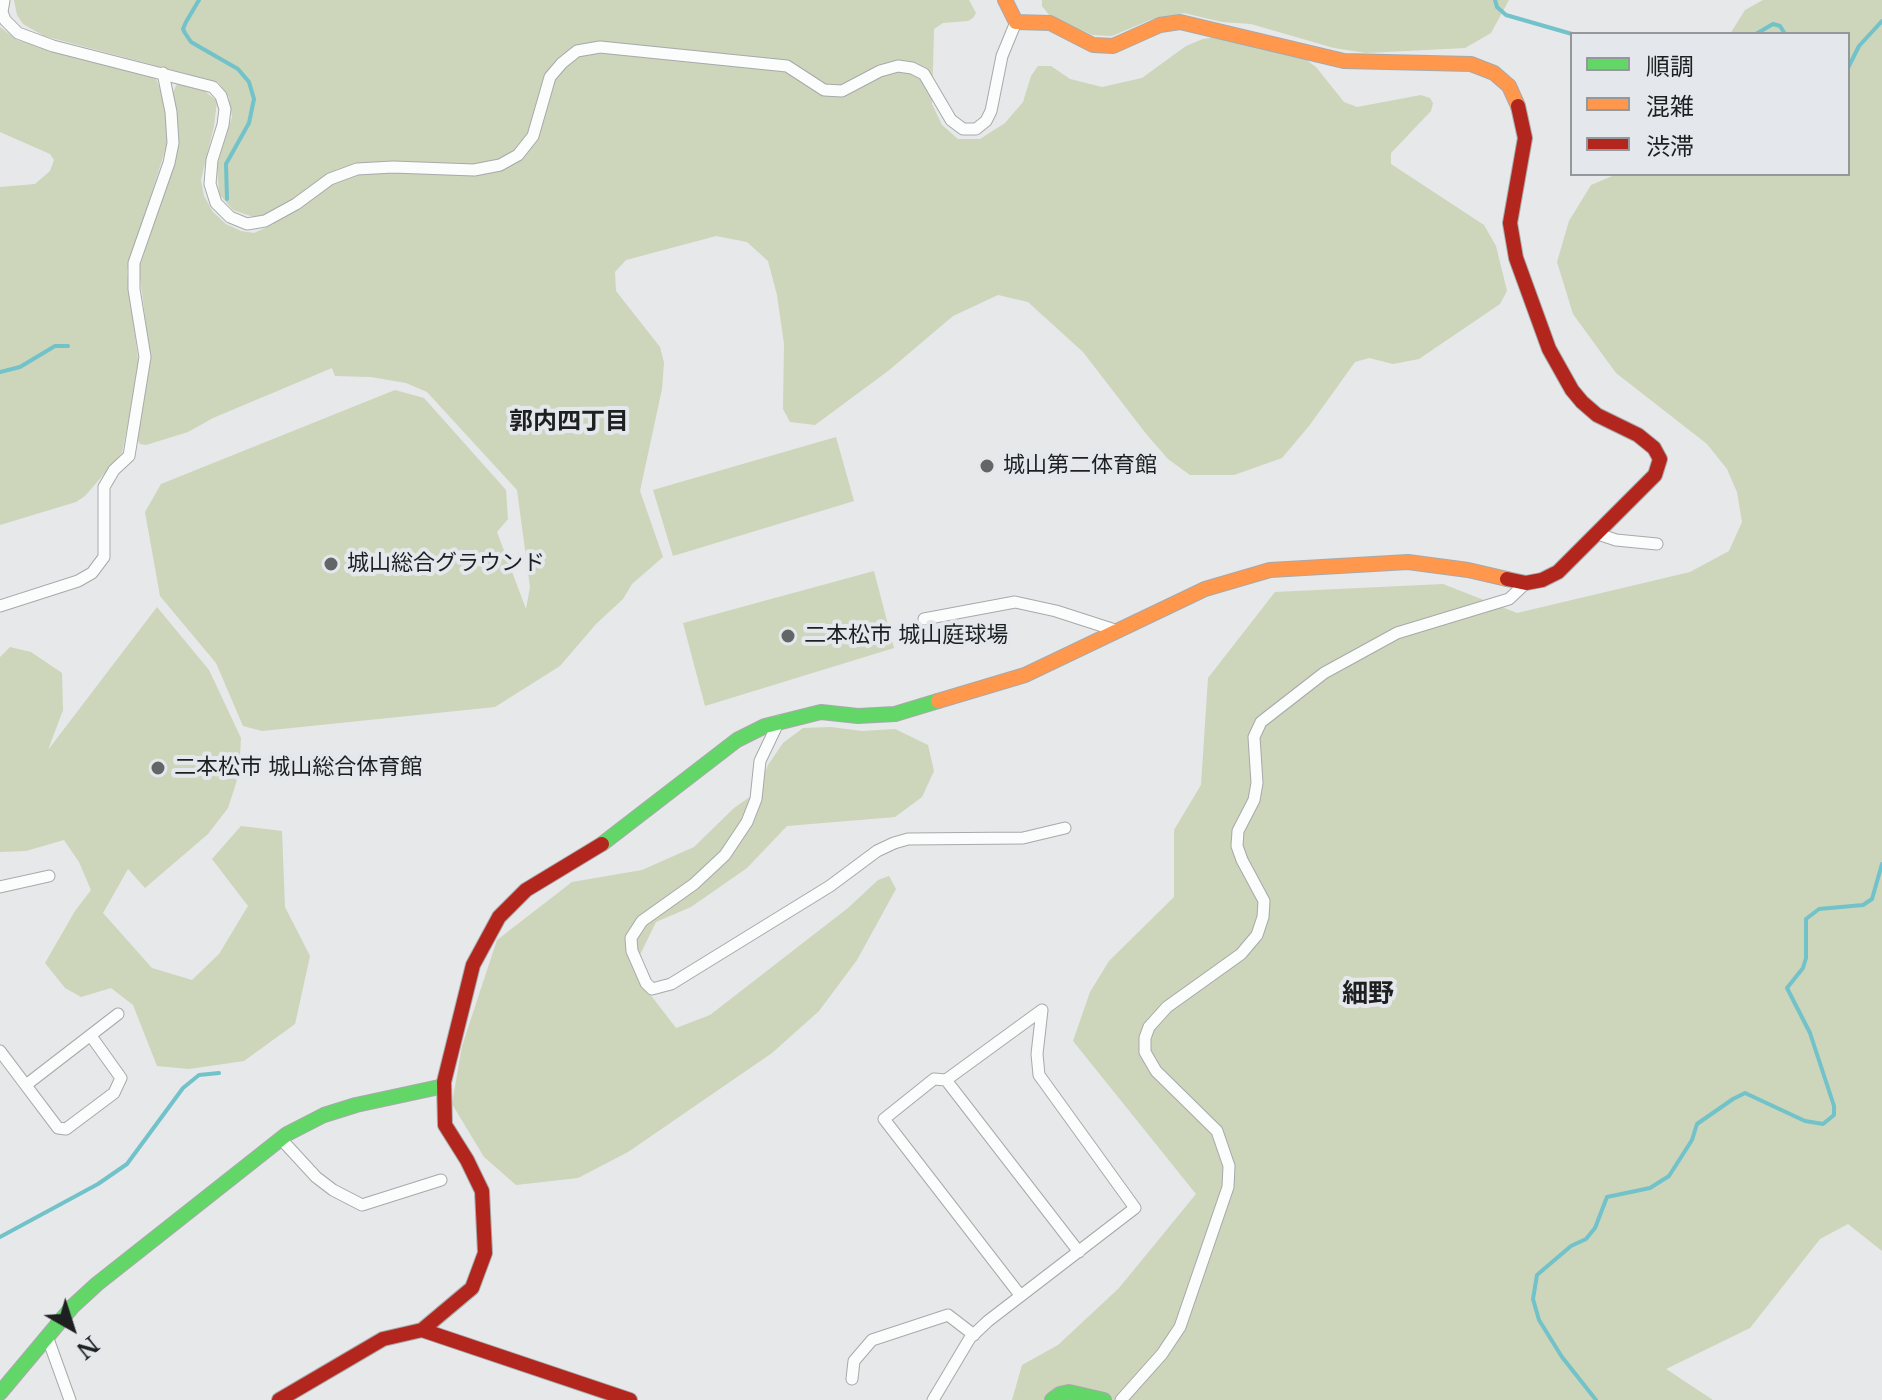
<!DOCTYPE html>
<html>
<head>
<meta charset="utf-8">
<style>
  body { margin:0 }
  #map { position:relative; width:1882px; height:1400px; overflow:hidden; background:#e6e8ea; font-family:"Libre Baskerville","Noto Sans JP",serif }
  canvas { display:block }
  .legend { position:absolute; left:1570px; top:32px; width:280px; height:144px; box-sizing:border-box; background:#e4e8ec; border:2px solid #95989a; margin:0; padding:10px 14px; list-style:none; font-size:24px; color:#1e1f20 }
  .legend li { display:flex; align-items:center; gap:16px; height:40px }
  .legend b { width:40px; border:2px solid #95989a }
  .north { position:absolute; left:32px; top:1288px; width:80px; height:80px; -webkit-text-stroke:6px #e4e8ec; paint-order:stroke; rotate:141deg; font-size:22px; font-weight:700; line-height:32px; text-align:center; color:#1e1f20 }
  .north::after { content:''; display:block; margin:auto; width:28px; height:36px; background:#1e1f20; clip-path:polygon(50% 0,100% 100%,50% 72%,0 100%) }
</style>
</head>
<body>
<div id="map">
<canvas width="1882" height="1400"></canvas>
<ul class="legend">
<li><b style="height:10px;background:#63d668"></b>順調</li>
<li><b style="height:10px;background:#ff974d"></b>混雑</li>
<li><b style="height:10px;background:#b3261e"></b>渋滞</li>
</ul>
<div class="north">N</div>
</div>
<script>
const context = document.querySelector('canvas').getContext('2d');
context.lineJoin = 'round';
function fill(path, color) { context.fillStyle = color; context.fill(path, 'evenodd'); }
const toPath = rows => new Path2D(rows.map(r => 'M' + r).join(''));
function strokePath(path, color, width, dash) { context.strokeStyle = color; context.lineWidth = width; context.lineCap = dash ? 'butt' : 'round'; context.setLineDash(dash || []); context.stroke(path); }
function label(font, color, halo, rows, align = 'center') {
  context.font = font + ' "Libre Baskerville","Noto Sans JP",serif'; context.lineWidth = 8; context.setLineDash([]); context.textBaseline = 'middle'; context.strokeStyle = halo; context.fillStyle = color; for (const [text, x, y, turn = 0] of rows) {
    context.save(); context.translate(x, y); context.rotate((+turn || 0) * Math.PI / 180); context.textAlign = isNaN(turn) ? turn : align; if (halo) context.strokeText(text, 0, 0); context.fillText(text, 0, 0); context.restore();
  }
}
fill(toPath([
  [14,0,969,0,976,13,973,18,968,21,943,23,934,29,932,104,942,125,958,139,980,139,1005,123,1023,102,1031,76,1038,66,1051,66,1070,79,1102,87,1142,78,1186,46,1203,39,1216,37,1305,59,1316,67,1344,102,1357,107,1421,95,1430,98,1433,103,1431,111,1391,153,1391,164,1484,225,1496,246,1507,291,1500,304,1419,359,1393,364,1369,358,1355,362,1309,426,1282,458,1234,475,1190,475,1168,459,1147,435,1083,352,1028,302,998,295,953,316,888,371,815,425,790,422,783,409,784,344,777,295,768,261,747,242,716,236,626,260,615,272,616,291,660,347,664,363,662,389,640,491,663,557,632,584,623,599,596,624,560,666,495,707,262,731,243,726,216,663,160,596,145,512,161,484,395,390,424,398,506,490,508,519,497,532,526,609,530,587,517,490,427,392,406,383,371,377,335,376,332,368,213,418,188,432,146,445,140,444,137,439,150,357,139,269,176,160,179,136,173,92,177,84,183,83,202,89,217,101,214,126,201,180,204,196,213,212,226,224,241,231,254,233,274,224,233,210,219,194,217,166,232,117,229,97,218,82,44,36,23,24,17,15],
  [1042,0,1509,0,1491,33,1465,48,1366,53,1334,48,1251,24,1222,22,1184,13,1150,20,1112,36,1092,35,1049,15,1042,6],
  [1763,0,1882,0,1882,1251,1848,1224,1820,1239,1750,1328,1666,1369,1713,1400,1012,1400,1022,1365,1058,1345,1119,1288,1196,1194,1073,1041,1090,992,1109,961,1174,897,1174,830,1201,785,1208,678,1275,592,1443,584,1517,613,1690,572,1729,551,1742,522,1737,492,1727,469,1707,444,1616,373,1573,314,1557,262,1569,221,1591,185,1617,174,1848,174,1848,34,1730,34,1745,10],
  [0,27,17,40,156,79,164,99,168,141,127,271,139,367,122,453,85,496,76,502,0,525,0,187,35,184,50,171,54,160,50,154,0,132],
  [836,437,854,501,673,556,653,490],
  [874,571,894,648,705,706,683,623],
  [157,607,209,670,241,738,239,774,228,808,208,834,145,888,128,869,103,913,152,968,192,980,219,954,248,906,212,859,241,826,282,831,285,907,310,956,295,1024,244,1061,189,1069,157,1066,133,1005,111,988,81,997,65,988,45,963,75,911,91,890,79,862,64,840,26,851,0,852,0,657,10,647,31,652,62,673,63,710,48,750],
  [831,727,862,731,895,729,928,745,934,771,922,797,895,817,787,826,747,868,691,907,656,922,635,965,646,989,676,1028,710,1015,848,908,878,880,889,876,896,889,857,960,819,1011,772,1053,628,1152,578,1178,516,1185,484,1157,452,1104,462,1046,497,940,572,882,642,870,694,847,734,808,757,792,768,765,783,743,803,728]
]), '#cdd5ba');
strokePath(toPath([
  [199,0,186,22,183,29,185,33,191,42,238,69,249,82,254,99,249,123,226,164,227,199],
  [1495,0,1497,7,1506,15,1572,34],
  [1756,34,1773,24,1780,26,1785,34],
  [1848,68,1859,46,1882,21],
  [0,372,20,367,55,346,68,346],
  [0,1237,98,1184,127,1164,183,1088,199,1075,219,1073],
  [1596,1400,1562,1357,1539,1320,1533,1299,1537,1275,1571,1246,1586,1239,1595,1228,1607,1197,1650,1188,1669,1176,1692,1140,1697,1124,1733,1099,1745,1093,1805,1121,1823,1124,1834,1115,1834,1106,1810,1033,1787,988,1803,968,1806,958,1806,919,1819,909,1863,905,1872,899,1882,864]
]), '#72c2ca', 4);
const street = toPath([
  [4,0,2,12,5,20,18,33,53,46,213,87,221,96,225,109,223,125,212,160,210,184,216,203,230,217,247,224,265,221,296,204,330,179,357,169,393,167,474,170,500,165,518,155,533,136,550,77,562,63,577,51,600,47,787,66,824,90,842,91,880,71,898,66,912,68,924,74,951,120,963,129,976,129,986,121,991,111,1002,56,1016,22],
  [1598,534,1616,540,1657,544],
  [0,606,78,581,92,573,104,557,104,487,114,470,129,456,145,357,134,289,134,263,169,163,173,143,171,112,163,73],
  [924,619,1015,602,1056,611,1118,631],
  [779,721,760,761,756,799,747,822,725,855,694,884,642,921,631,938,632,951,646,983,652,989,671,984,830,886,877,851,894,843,908,839,1023,838,1065,828],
  [0,887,49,876],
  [0,1051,58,1128,66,1129,114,1093,121,1078,91,1036],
  [946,1080,1079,1252],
  [26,1085,118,1014],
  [281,1139,316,1177,333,1190,362,1205,441,1180],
  [47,1336,70,1400],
  [852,1379,854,1361,872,1340,948,1315,974,1335],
  [933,1400,970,1338,988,1321,1135,1208,1039,1075,1037,1054,1042,1010,946,1080,934,1079,884,1119,1020,1295],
  [1121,1400,1162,1354,1180,1327,1228,1187,1229,1166,1217,1131,1156,1071,1145,1052,1145,1038,1149,1027,1167,1007,1241,954,1257,935,1263,917,1264,901,1242,860,1237,846,1238,831,1254,800,1257,783,1254,737,1261,722,1324,673,1397,633,1509,599,1526,583]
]);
const fast = toPath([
  [602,844,737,740,765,726,821,712,858,716,895,714,938,701],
  [0,1393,73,1306,97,1284,287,1134,324,1115,356,1105,444,1086],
  [1052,1400,1060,1394,1069,1392,1104,1400]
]);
const slow = toPath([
  [1005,0,1016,22,1050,23,1093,45,1113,46,1160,25,1180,22,1344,61,1471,64,1494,73,1509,86,1518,106],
  [938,701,1025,675,1205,589,1270,570,1408,562,1468,570,1507,579]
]);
const jam = toPath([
  [1507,579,1526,583,1542,580,1558,572,1655,475,1660,459,1654,448,1638,435,1597,415,1582,402,1572,390,1549,349,1516,258,1510,223,1525,138,1518,106],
  [422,1330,472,1288,485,1253,482,1191,467,1160,445,1125,444,1082,473,965,499,917,526,890,602,844],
  [279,1400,383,1339,422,1330,630,1400]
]);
strokePath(street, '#a7a9aa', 13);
strokePath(fast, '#a7a9aa', 16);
strokePath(slow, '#a7a9aa', 16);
strokePath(jam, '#a7a9aa', 16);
strokePath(street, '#fbfcfc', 11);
strokePath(fast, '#63d668', 14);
strokePath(slow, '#ff974d', 14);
strokePath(jam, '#b3261e', 14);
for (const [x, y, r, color] of [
  [987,466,8,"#646567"],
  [331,564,8,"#646567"],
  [788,636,8,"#646567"],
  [158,768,8,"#646567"]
]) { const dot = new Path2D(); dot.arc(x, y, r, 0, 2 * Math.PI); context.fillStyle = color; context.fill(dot); strokePath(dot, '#e4e8ec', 3); }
label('22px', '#1e1f20', '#e4e8ec', [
  ["城山第二体育館",1003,466],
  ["城山総合グラウンド",347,564],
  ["二本松市 城山庭球場",804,636],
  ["二本松市 城山総合体育館",174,768]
], 'left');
label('bold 24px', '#1e1f20', '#e4e8ec', [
  ["郭内四丁目",569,422]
]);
label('bold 26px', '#1e1f20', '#e4e8ec', [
  ["細野",1368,995]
]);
</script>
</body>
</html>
